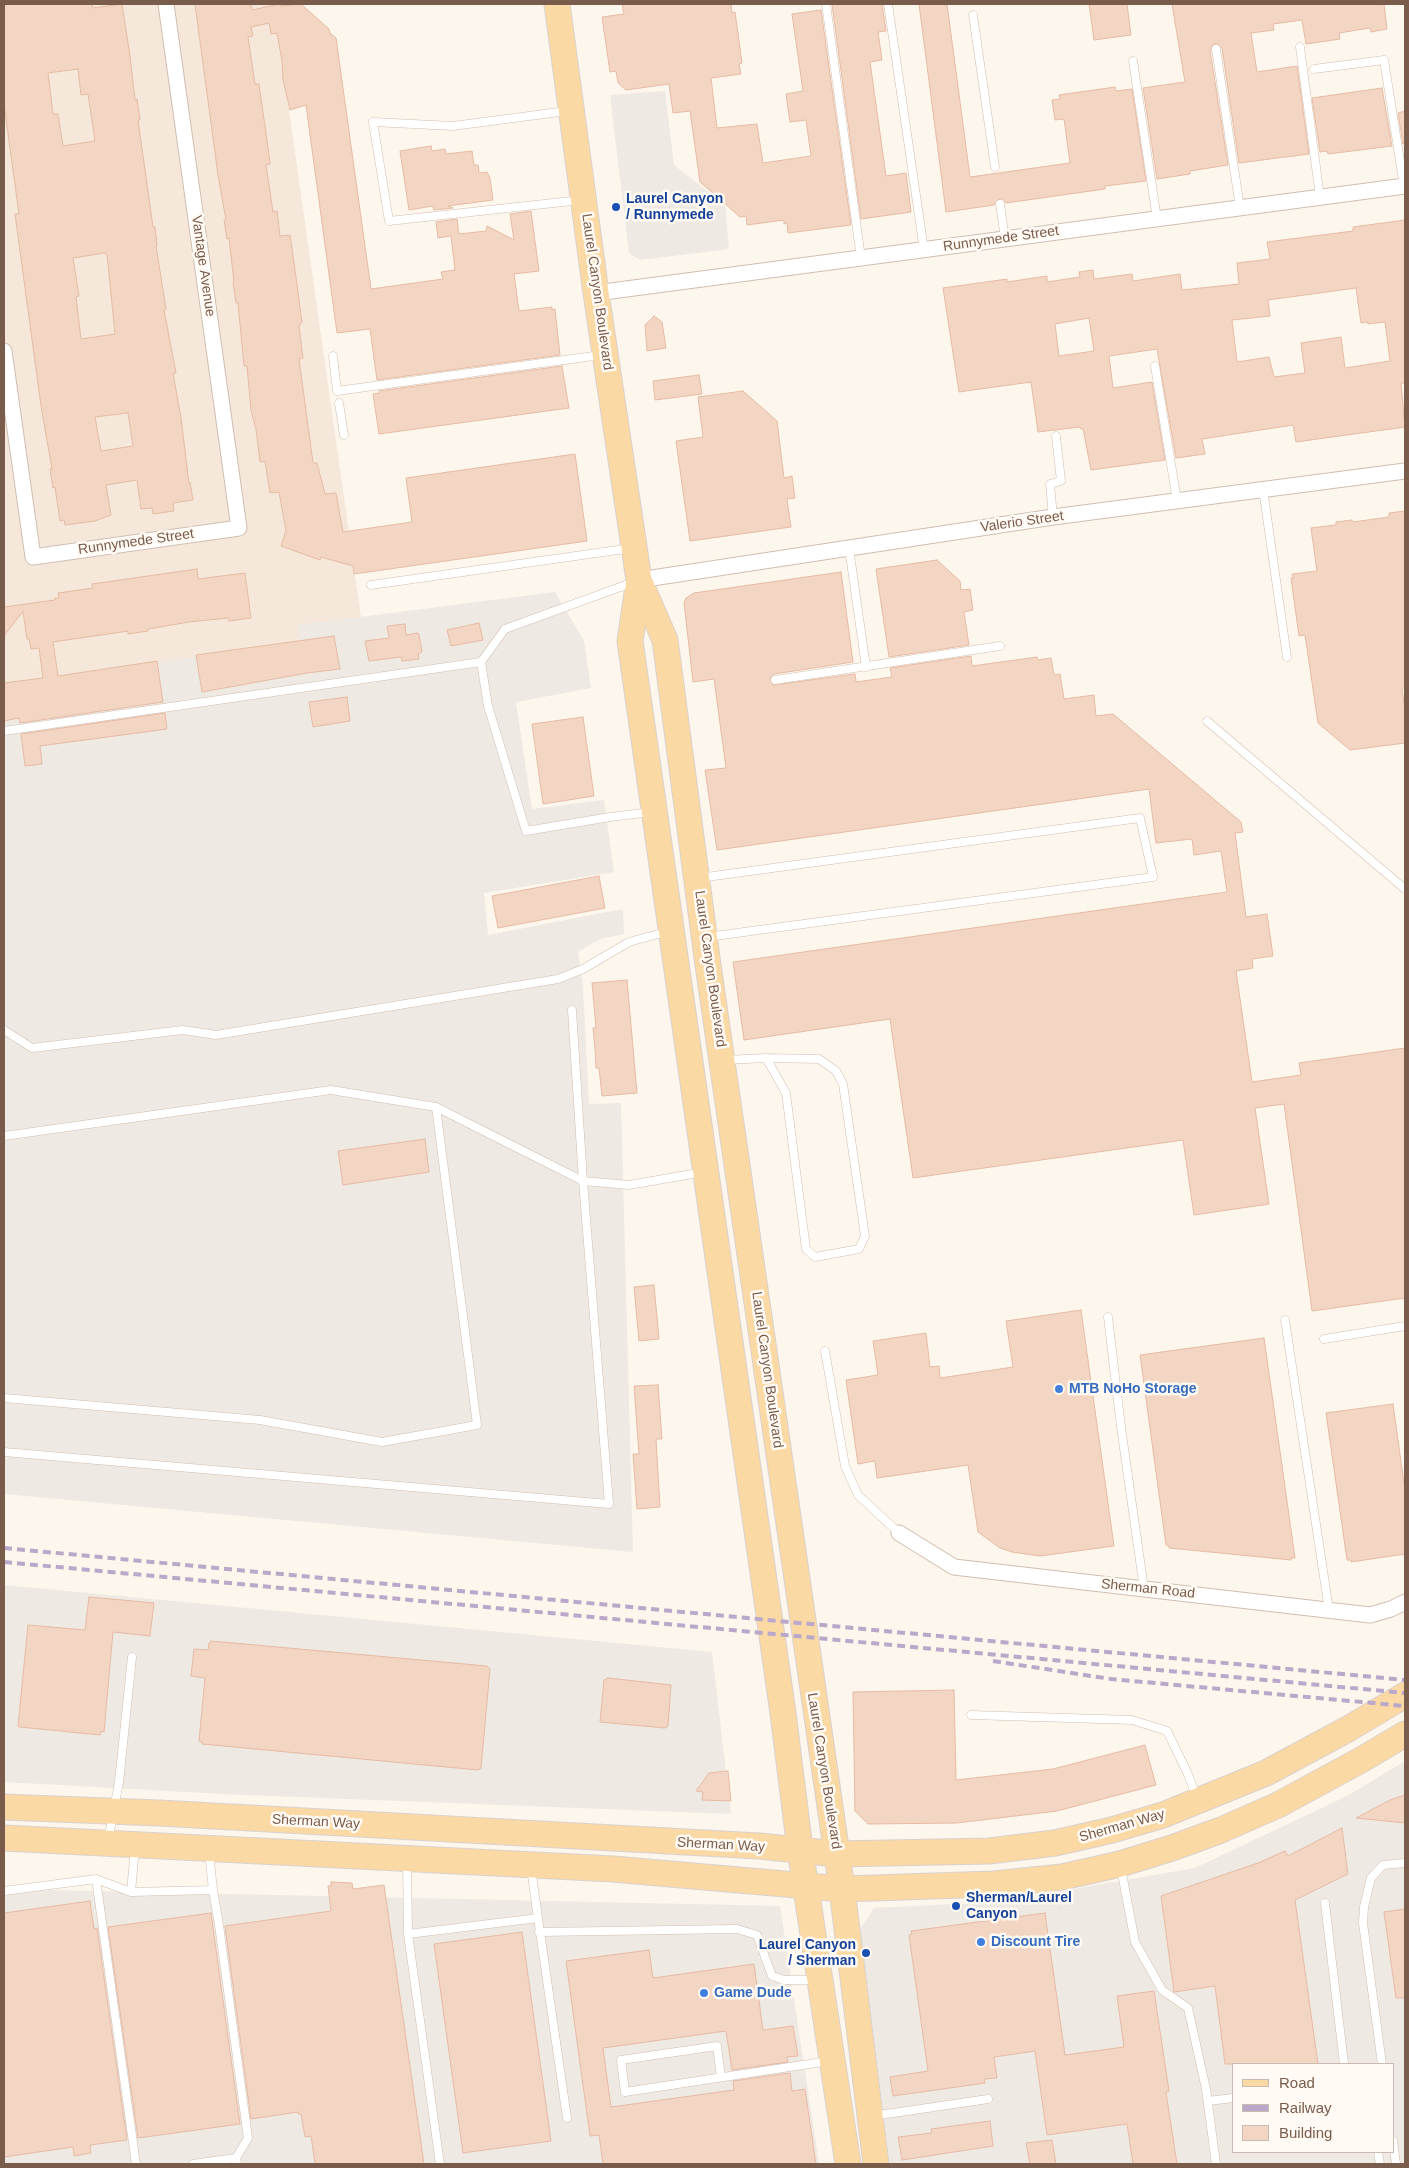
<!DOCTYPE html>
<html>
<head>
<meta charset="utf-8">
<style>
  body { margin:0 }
  #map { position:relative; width:1409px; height:2168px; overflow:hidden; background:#fdf6ec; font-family:Arial,sans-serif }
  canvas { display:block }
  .frame { position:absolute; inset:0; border:5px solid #7a5c4d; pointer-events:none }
  .legend { position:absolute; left:1232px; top:2063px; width:162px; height:90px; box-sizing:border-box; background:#fffaf3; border:1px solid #cabbb1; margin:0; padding:6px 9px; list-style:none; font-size:15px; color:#7a5c4d }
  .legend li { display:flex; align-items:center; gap:10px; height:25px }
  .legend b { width:25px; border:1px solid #cabbb1 }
</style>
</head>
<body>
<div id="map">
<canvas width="1409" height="2168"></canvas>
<div class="frame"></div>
<ul class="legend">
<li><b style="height:6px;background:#fbd9a5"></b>Road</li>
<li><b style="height:6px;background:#b9a8c9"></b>Railway</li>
<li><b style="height:14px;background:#f3d5c3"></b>Building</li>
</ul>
</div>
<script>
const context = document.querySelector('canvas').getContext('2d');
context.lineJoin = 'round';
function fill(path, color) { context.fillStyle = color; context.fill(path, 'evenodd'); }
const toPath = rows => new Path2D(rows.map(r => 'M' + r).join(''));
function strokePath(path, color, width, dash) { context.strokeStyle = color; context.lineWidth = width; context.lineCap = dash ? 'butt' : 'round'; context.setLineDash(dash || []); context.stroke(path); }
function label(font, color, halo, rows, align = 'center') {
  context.font = font + ' Arial,sans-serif'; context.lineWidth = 5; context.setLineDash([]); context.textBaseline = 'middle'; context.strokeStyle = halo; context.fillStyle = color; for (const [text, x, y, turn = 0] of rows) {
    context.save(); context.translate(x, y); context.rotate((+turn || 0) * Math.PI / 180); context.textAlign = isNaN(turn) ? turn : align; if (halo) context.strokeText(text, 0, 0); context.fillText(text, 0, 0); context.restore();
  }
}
fill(toPath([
  [4,4,274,4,361,617,298,625,301,642,4,684]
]), '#f5e8da');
fill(toPath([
  [665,91,674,165,725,205,729,249,640,260,629,253,610,95],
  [555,592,584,641,591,688,516,702,532,809,604,800,614,872,484,893,488,935,623,909,624,934,600,939,578,952,583,988,589,1104,621,1103,633,1552,4,1494,4,684,300,642,298,625],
  [4,1585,712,1652,731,1814,221,1794,4,1782],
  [1405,1761,1405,2164,890,2164,860,1929,874,1908,997,1902,1195,1868,1349,1795],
  [1233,2064,1393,2064,1393,2152,1233,2152],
  [4,1889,780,1906,819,2164,4,2164]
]), '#efe9e4');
const building = toPath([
  [4,4,92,4,93,8,122,4,130,56,135,100,137,99,140,120,138,120,153,227,155,227,157,246,156,246,166,309,164,310,176,373,173,373,181,418,189,483,190,482,193,500,173,503,174,511,153,514,152,508,141,509,137,480,106,485,111,515,95,521,65,525,64,520,60,521,55,487,53,488,50,469,52,469,41,406,15,214,19,214,4,104,4,4],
  [78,69,81,95,88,94,95,141,63,146,58,114,53,114,48,73,78,69],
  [105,253,107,254,115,334,81,339,76,297,79,296,73,258,105,253],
  [128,413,133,446,101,451,95,417,128,413],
  [195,4,251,4,252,10,280,4,280,6,301,4,329,29,330,33,336,38,371,289,443,279,441,272,455,270,451,236,438,238,436,222,457,219,459,234,486,231,487,226,514,240,510,214,531,211,539,271,514,274,519,311,552,307,552,310,555,309,560,355,377,380,370,329,337,333,306,105,290,110,283,80,282,61,277,33,271,34,269,23,251,27,253,36,248,37,255,84,259,84,270,162,270,164,266,165,273,212,277,211,280,236,290,235,295,270,302,322,299,326,303,358,299,359,313,463,317,463,325,494,336,493,343,532,412,522,406,478,575,454,587,541,354,574,353,566,321,557,320,560,281,546,286,531,279,492,270,493,265,461,260,462,256,429,251,410,247,366,244,366,238,303,236,303,233,283,234,282,229,238,227,239,224,220,226,220,218,175,195,4],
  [622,4,731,4,732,13,735,12,742,63,739,64,741,74,711,78,717,128,757,124,763,163,811,156,806,120,790,122,786,94,803,91,792,14,821,10,851,225,788,233,787,223,784,224,784,220,747,225,746,216,740,217,700,182,690,111,673,113,669,84,626,90,618,83,616,71,610,72,602,17,624,14,622,4],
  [832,4,882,4,886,31,878,32,882,60,870,62,886,176,906,173,911,212,861,219,832,4],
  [919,4,947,4,970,177,1070,163,1064,119,1055,120,1052,100,1060,99,1059,95,1115,87,1116,91,1132,89,1146,181,1105,186,1105,189,1006,203,1003,199,999,199,994,205,946,212,919,4],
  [1089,4,1127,4,1131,35,1094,40,1089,4],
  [1172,4,1384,4,1387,29,1371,32,1370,28,1339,33,1340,39,1306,44,1302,20,1273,24,1274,30,1251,33,1257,72,1297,66,1309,154,1239,163,1222,48,1218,44,1213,44,1210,50,1228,165,1190,171,1190,174,1157,179,1143,88,1185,82,1172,4],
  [1382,88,1392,146,1328,154,1327,151,1320,152,1312,98,1382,88],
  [1405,111,1405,144,1403,144,1398,113,1405,111],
  [431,146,432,151,445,149,446,154,472,151,474,165,478,165,479,173,487,172,490,178,493,200,448,206,453,208,434,210,433,206,409,210,400,151,431,146],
  [1405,220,1405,383,1401,383,1405,427,1296,442,1293,425,1202,439,1205,454,1176,458,1157,349,1109,356,1113,388,1152,382,1165,460,1091,470,1083,429,1081,429,1080,427,1038,432,1031,382,959,392,943,288,1007,279,1007,282,1047,276,1047,282,1080,277,1079,272,1093,270,1094,279,1132,274,1133,281,1180,274,1182,290,1239,284,1237,263,1270,259,1267,242,1353,231,1353,227,1405,220],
  [1356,288,1361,323,1368,322,1368,324,1385,322,1390,361,1345,368,1341,337,1301,343,1305,373,1274,377,1269,357,1237,362,1232,320,1270,316,1268,300,1356,288],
  [1089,318,1094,351,1059,356,1055,324,1089,318],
  [654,316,662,322,666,348,647,351,645,325,654,316],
  [562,366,569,408,379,434,373,394,379,393,379,391,562,366],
  [699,375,702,394,655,400,653,381,699,375],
  [743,391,777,421,784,478,792,476,795,498,787,499,791,527,690,541,676,441,703,437,698,397,743,391],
  [1405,511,1405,688,1402,688,1405,711,1405,743,1350,750,1318,723,1305,635,1299,636,1291,578,1293,578,1292,574,1317,571,1311,528,1336,525,1336,522,1352,520,1353,522,1389,517,1389,513,1405,511],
  [937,560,960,581,961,590,970,589,973,610,964,612,969,645,889,657,876,569,937,560],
  [197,569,198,579,245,573,251,618,229,621,228,618,189,622,148,629,148,631,128,634,128,631,53,642,58,676,157,661,163,702,20,723,19,718,4,721,4,683,43,678,39,648,31,649,29,639,27,639,23,611,4,636,4,607,55,600,55,598,59,598,58,593,93,588,92,584,197,569],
  [841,572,853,662,774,674,770,678,773,685,855,674,856,682,892,677,890,668,971,656,972,666,1037,657,1038,660,1051,658,1054,675,1060,674,1064,699,1094,695,1096,716,1113,714,1241,822,1243,832,1235,833,1246,917,1267,914,1273,956,1252,959,1253,968,1236,971,1252,1082,1301,1075,1299,1063,1405,1048,1405,1298,1312,1311,1284,1104,1255,1108,1269,1204,1194,1215,1183,1140,913,1178,890,1019,744,1040,733,962,1227,892,1221,851,1194,855,1192,839,1156,843,1149,789,717,850,705,770,726,768,714,679,693,682,684,603,686,598,694,593,841,572],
  [479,623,483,640,451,646,447,630,479,623],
  [405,624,406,635,418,633,419,635,422,652,418,654,419,659,402,661,401,657,369,661,365,641,389,638,387,626,405,624],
  [334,636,340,669,307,673,202,692,196,655,334,636],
  [347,697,350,721,313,727,309,702,347,697],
  [165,713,167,729,40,746,42,764,25,766,21,734,165,713],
  [583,717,594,796,543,804,532,724,583,717],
  [599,876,605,908,498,928,492,896,599,876],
  [627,980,637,1093,602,1096,599,1068,596,1068,595,1049,593,1028,596,1028,592,983,627,980],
  [425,1139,429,1172,343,1185,338,1151,425,1139],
  [654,1285,659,1339,639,1341,634,1287,654,1285],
  [1081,1310,1114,1546,1040,1556,1012,1552,1000,1548,978,1532,968,1465,877,1478,875,1461,858,1464,846,1380,878,1375,873,1341,926,1333,930,1367,939,1366,940,1378,1013,1367,1006,1321,1081,1310],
  [1264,1338,1295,1558,1291,1558,1291,1560,1169,1548,1169,1546,1166,1545,1140,1355,1264,1338],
  [658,1385,662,1439,656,1439,660,1507,637,1509,633,1454,639,1454,634,1386,658,1385],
  [1393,1404,1405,1491,1405,1554,1351,1562,1351,1560,1347,1560,1326,1413,1393,1404],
  [89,1597,154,1603,150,1636,113,1632,104,1732,101,1731,100,1735,20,1727,18,1726,28,1625,85,1630,89,1597],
  [211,1641,487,1666,490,1669,481,1768,478,1770,202,1744,202,1742,199,1741,205,1678,191,1676,194,1649,208,1650,209,1643,211,1641],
  [608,1678,671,1685,668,1726,665,1728,600,1722,604,1680,608,1678],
  [954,1690,956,1780,1053,1769,1145,1745,1156,1785,1057,1811,957,1823,868,1824,855,1811,853,1692,954,1690],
  [728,1771,731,1801,702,1800,703,1792,696,1791,709,1773,728,1771],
  [1405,1795,1405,1823,1356,1818,1390,1800,1405,1795],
  [1342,1828,1348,1874,1295,1900,1318,2064,1225,2064,1215,1986,1174,1992,1161,1896,1258,1863,1285,1851,1288,1856,1342,1828],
  [331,1882,352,1883,353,1889,384,1885,424,2164,315,2164,311,2136,305,2137,301,2114,298,2114,298,2112,251,2119,225,1926,331,1911,328,1886,331,1886,331,1882],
  [90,1901,94,1929,97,1928,127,2140,90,2145,91,2153,74,2156,73,2147,4,2157,4,1913,90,1901],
  [1405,1909,1405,1998,1396,1998,1384,1912,1405,1909],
  [211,1913,240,2124,138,2138,108,1927,211,1913],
  [1045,1913,1065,2055,1124,2047,1117,1996,1154,1991,1169,2091,1166,2092,1177,2164,1133,2164,1127,2124,1047,2135,1035,2051,994,2057,997,2078,984,2079,985,2083,893,2096,890,2077,928,2071,909,1935,912,1934,911,1931,1045,1913],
  [522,1932,551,2141,463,2153,434,1944,522,1932],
  [649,1950,653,1978,754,1964,763,2030,793,2026,798,2056,787,2057,788,2062,732,2070,726,2031,603,2048,611,2107,734,2090,733,2081,790,2073,792,2091,805,2089,816,2164,603,2164,599,2135,590,2136,566,1961,649,1950],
  [990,2121,993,2146,902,2160,898,2137,932,2133,931,2129,990,2121],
  [1052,2140,1056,2164,1030,2164,1026,2143,1052,2140]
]);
fill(building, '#f3d5c3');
strokePath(building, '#e6bba3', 1);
const service = toPath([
  [826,4,861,258],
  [888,4,924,250],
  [973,15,995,167],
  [1300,47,1320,197],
  [1216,49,1240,208],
  [1133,61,1157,219],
  [1314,69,1384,60,1404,186],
  [567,111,453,126,373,122,389,221,581,200],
  [1000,204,1005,239],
  [333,356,337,391,601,355],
  [1155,366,1177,501],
  [339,403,344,435],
  [1263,489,1287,657],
  [1053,517,1050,484,1061,481,1056,436],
  [849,548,866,667],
  [371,585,632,548],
  [481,662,488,706,526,831,610,817,652,812],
  [775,680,1000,646],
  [1207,721,1405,889],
  [4,731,481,662,505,629,634,582],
  [699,878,1140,818,1153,877,707,937],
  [4,1030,32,1048,183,1030,216,1035,558,979,583,969,629,942,669,931],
  [725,1060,766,1058,819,1059,836,1071,843,1084,865,1236,859,1249,815,1257,806,1249,786,1093,766,1058],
  [4,1136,331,1090,436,1107,583,1181,572,1010],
  [1108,1317,1121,1427,1144,1589],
  [1285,1320,1329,1610],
  [1324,1339,1405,1326],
  [825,1351,845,1466,858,1495,899,1533],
  [4,1398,260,1420,382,1442,477,1425,436,1107],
  [4,1452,609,1504,583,1181,629,1185,704,1172],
  [971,1715,1132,1720,1167,1731,1187,1772,1197,1798],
  [108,1841,119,1782,132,1657],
  [407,1862,408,1934,440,2164],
  [1121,1868,1135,1942,1162,1990,1188,2008,1206,2089,1216,2164],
  [96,1879,136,2164],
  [213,1890,219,1925,248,2138,236,2158],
  [4,1891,96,1879,131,1892,213,1890,209,1852],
  [131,1892,135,1847],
  [1325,1903,1344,2064],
  [538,1918,567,2118],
  [539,1932,737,1929,757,1935,772,1976,784,1980,817,1980],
  [408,1934,538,1918,531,1868],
  [1382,2064,1363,1923,1364,1907,1371,1878,1383,1865,1405,1863],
  [721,2077,717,2046,621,2060,625,2092,829,2061],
  [1208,2101,1233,2098],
  [873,2116,988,2099],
  [1393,2141,1396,2164],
  [1378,2152,1380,2164],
  [193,2164,236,2158,237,2164]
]);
const minor = toPath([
  [596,293,1405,186],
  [4,351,33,557,239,528,166,4],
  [639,580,1053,517,1405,471],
  [899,1533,954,1567,1370,1615,1391,1609,1405,1602]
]);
const primary = toPath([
  [557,4,596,293,639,580,665,640,708,965,842,1889,876,2164],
  [639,580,630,641,783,1713,800,1849,848,2164],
  [4,1807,159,1813,759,1846,837,1854,989,1851,1055,1843,1112,1830,1163,1815,1266,1773,1348,1729,1405,1695],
  [4,1838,613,1869,842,1889,994,1884,1062,1877,1120,1864,1172,1848,1221,1830,1278,1805,1361,1760,1405,1734]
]);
strokePath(service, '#d1beb0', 9);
strokePath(minor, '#d1beb0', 17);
strokePath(primary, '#dad1cd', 27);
strokePath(service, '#fff', 8);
strokePath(minor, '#fff', 15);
strokePath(primary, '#fbd9a5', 25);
strokePath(toPath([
  [4,1548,1405,1680],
  [4,1562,1405,1693],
  [993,1661,1111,1679,1405,1706]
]), '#b9a8c9', 4, [8, 5]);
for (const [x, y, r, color] of [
  [616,207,5,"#1a4fb4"],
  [1059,1389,5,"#3f7fe0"],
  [956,1906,5,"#1a4fb4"],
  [981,1942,5,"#3f7fe0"],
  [866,1953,5,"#1a4fb4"],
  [704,1993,5,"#3f7fe0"]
]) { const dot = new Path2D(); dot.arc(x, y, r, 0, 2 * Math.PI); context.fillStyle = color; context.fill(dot); strokePath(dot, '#fffaf3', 2); }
label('bold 14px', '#164399', '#fffaf3', [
  ["Laurel Canyon",626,199],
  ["/ Runnymede",626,215],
  ["Sherman/Laurel",966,1898],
  ["Canyon",966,1914],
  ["Laurel Canyon",856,1945,"right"],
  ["/ Sherman",856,1961,"right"]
], 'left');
label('14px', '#7a5c4d', '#fffaf3', [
  ["Runnymede Street",1001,239,-8],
  ["Vantage Avenue",203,266,82],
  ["Laurel Canyon Boulevard",597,292,82],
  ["Valerio Street",1022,522,-8],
  ["Runnymede Street",136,542,-8],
  ["Laurel Canyon Boulevard",710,969,82],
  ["Laurel Canyon Boulevard",767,1370,82],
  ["Sherman Road",1148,1589,6],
  ["Laurel Canyon Boulevard",824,1771,81],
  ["Sherman Way",316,1822,3],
  ["Sherman Way",1122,1826,-16],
  ["Sherman Way",721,1845,3]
]);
label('bold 14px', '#366cbe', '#fffaf3', [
  ["MTB NoHo Storage",1069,1389],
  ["Discount Tire",991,1942],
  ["Game Dude",714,1993]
], 'left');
</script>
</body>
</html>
